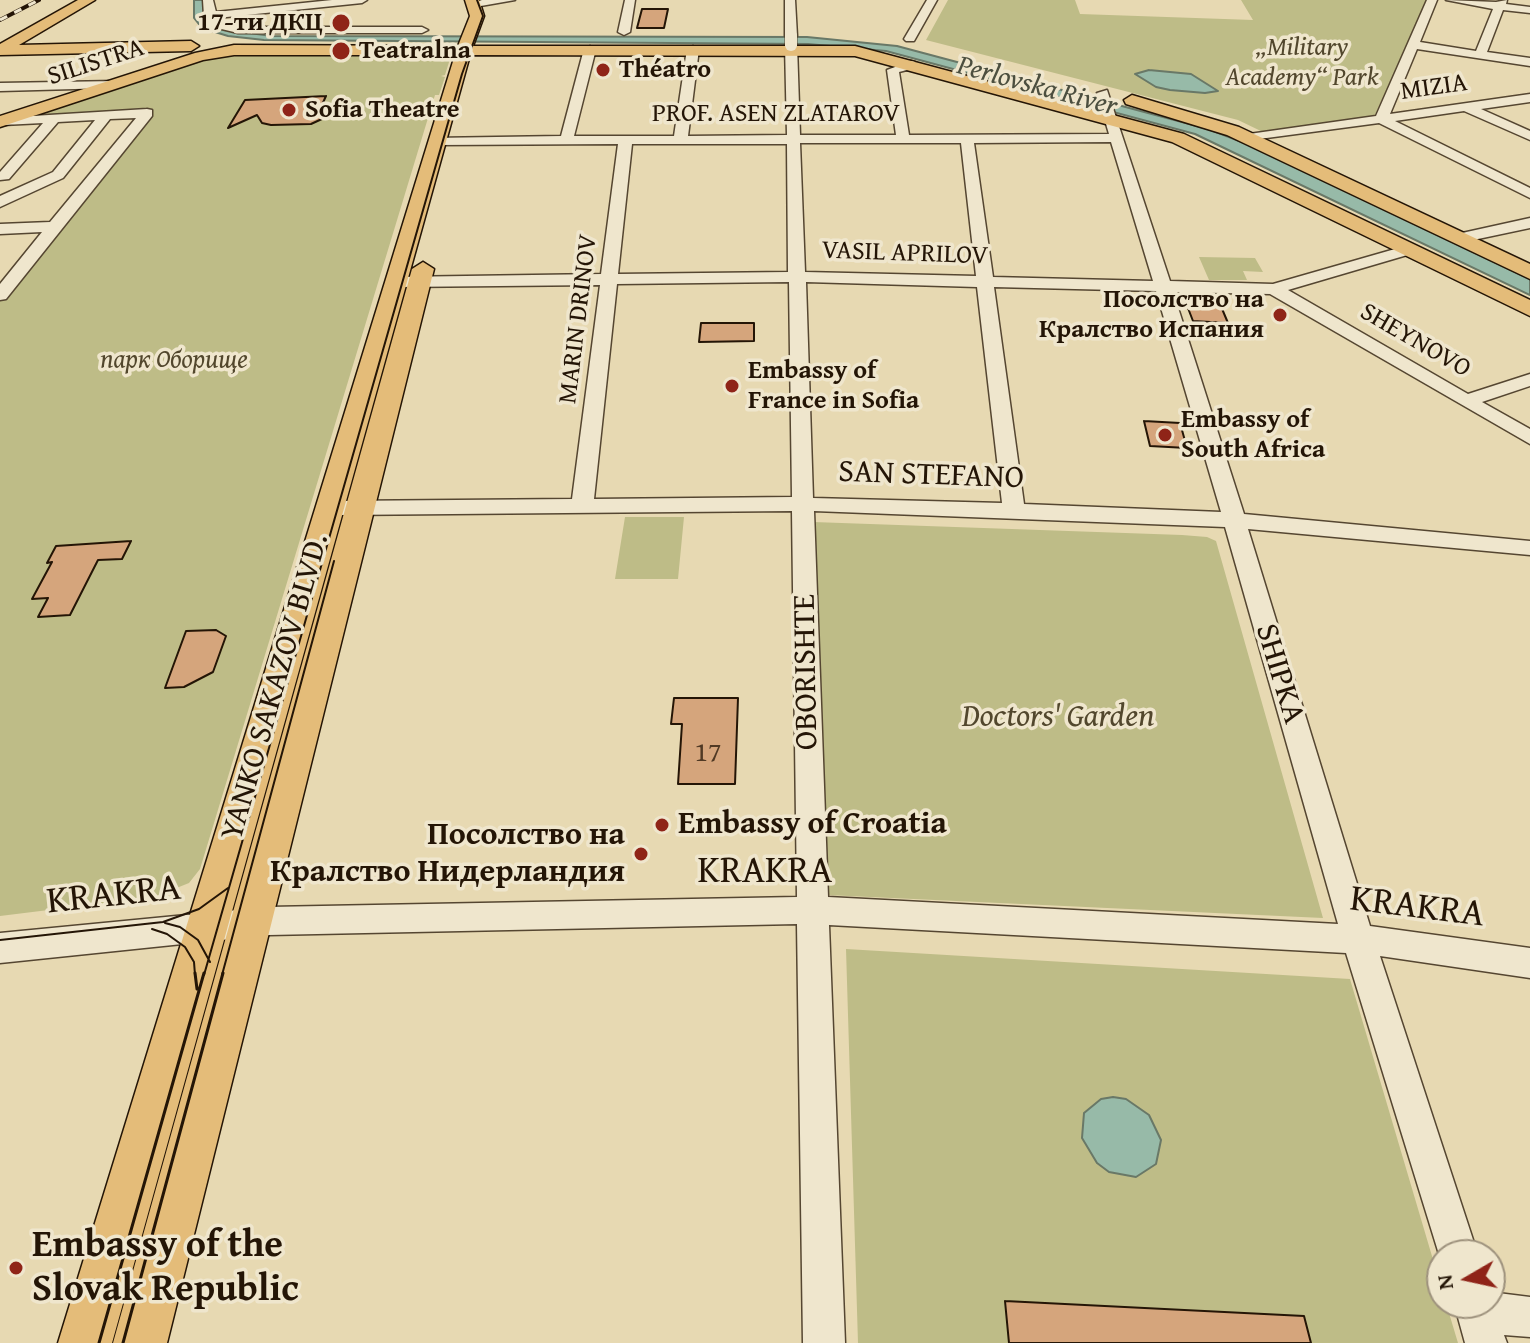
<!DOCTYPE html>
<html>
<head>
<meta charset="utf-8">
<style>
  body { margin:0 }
  #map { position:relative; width:1530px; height:1343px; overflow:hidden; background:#e7d9b2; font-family:"Gentium Book Plus",serif }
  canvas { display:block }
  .north { position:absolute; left:1426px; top:1239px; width:80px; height:80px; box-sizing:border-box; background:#efe6cd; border:2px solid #9e927d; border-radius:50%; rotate:261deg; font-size:22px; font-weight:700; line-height:32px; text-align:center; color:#241506 }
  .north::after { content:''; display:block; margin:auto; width:28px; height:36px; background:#8f2418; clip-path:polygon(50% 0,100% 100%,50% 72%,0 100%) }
</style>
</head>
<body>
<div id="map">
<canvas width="1530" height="1343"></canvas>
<div class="north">N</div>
</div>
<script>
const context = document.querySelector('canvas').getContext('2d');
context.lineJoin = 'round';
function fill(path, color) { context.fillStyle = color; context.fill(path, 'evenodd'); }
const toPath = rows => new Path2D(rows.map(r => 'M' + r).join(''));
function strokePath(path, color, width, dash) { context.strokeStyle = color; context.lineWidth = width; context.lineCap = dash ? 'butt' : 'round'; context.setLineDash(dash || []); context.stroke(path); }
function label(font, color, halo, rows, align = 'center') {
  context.font = font + ' "Gentium Book Plus",serif'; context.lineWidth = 7; context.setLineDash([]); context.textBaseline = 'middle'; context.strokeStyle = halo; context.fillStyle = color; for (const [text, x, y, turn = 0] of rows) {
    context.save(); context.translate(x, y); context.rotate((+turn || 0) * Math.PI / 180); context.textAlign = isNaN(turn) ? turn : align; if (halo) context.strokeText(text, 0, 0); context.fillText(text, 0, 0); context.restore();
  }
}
fill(toPath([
  [948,0,1075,0,1080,14,1253,20,1241,0,1428,0,1374,117,1265,133,1238,120,926,40],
  [218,54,432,55,429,60,450,59,445,75,441,76,445,77,439,95,435,95,200,869,189,883,154,897,0,916,0,299,151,112,29,117],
  [1199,257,1255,258,1263,272,1243,271,1247,280,1209,280],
  [625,517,684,517,678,579,615,579],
  [813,522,1182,535,1207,537,1216,541,1323,918,827,895],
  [846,949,1350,979,1442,1290,1442,1303,1446,1303,1458,1343,858,1343]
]), '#bebc87');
const water = toPath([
  [194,0,207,0,208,17,234,31,272,36,807,37,897,46,1208,129,1247,144,1530,279,1530,295,1195,134,886,51,808,44,264,40,228,36,202,28,194,18,194,0],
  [1149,70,1191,74,1218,91,1205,93,1170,90,1156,87,1135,74,1149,70],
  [1113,1097,1126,1099,1149,1115,1161,1140,1156,1164,1136,1177,1109,1172,1097,1163,1082,1138,1084,1113,1101,1099,1113,1097]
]);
fill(water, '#97baa8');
strokePath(water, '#697867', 2);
const building = toPath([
  [642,9,668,9,664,28,637,28,642,9],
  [326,96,321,107,348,107,311,124,271,125,262,123,257,115,228,128,245,100,326,96],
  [1186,303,1220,304,1228,323,1193,321,1186,303],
  [701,323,754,323,754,341,699,342,701,323],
  [1144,421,1180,423,1187,448,1150,446,1144,421],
  [131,541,122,559,98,560,70,615,38,617,48,598,32,599,52,562,47,563,56,546,131,541],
  [216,630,226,636,213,672,184,687,165,688,186,631,216,630],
  [674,698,738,698,735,784,678,784,682,724,671,724,674,698],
  [1005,1301,1304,1316,1311,1343,1009,1343,1005,1301]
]);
fill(building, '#d5a57c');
strokePath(building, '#241506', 2);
const minor = toPath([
  [203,0,213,0,216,12,332,0,367,0,362,3,217,18,218,22,238,27,422,27,428,30,422,33,238,33,209,26,204,16,203,0],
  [482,0,515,0,475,7,470,4,482,0],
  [625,0,635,0,630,32,624,35,618,32,625,0],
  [785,0,795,0,797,36,791,39,785,36,785,0],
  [927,0,937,0,914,41,906,41,904,39,927,0],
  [1427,0,1437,0,1420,42,1476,51,1493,9,1446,0,1496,2,1507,0,1506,4,1530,7,1530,13,1503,10,1487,52,1530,58,1530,66,1417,49,1390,114,1530,94,1530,102,1481,109,1530,131,1530,140,1464,111,1395,121,1530,188,1530,198,1379,123,1244,141,1242,138,1249,134,1376,116,1427,0],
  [791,42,797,45,800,135,896,135,887,70,911,61,915,62,915,68,899,72,909,135,1109,134,1097,93,1107,90,1170,281,1273,284,1402,247,1414,247,1414,253,1288,290,1468,394,1530,374,1530,386,1482,402,1530,429,1530,444,1270,294,1173,292,1244,514,1530,541,1530,555,1248,529,1370,926,1530,948,1530,978,1380,956,1478,1255,1442,1255,1442,1264,1346,953,829,925,845,1343,803,1343,797,924,269,935,0,963,0,933,269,907,797,897,792,511,339,515,331,513,328,508,331,503,339,501,572,499,600,285,398,287,390,282,398,277,601,274,618,144,437,145,432,144,432,138,561,136,584,49,590,46,596,49,574,136,674,136,687,49,693,46,699,49,688,136,787,135,785,45,791,42],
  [1111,142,1153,281,993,277,974,143,1111,142],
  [800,143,961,143,976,276,805,272,800,143],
  [632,144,787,144,788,272,618,274,632,144],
  [789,282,792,497,594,499,617,284,789,282],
  [806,282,977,287,1002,503,813,498,806,282],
  [994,287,1156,291,1221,512,1024,504,994,287],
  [814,511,1225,527,1338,924,828,897,814,511],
  [116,81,116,87,112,88,0,91,0,83,116,81],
  [147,109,152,110,152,116,6,299,0,300,0,284,42,232,0,234,0,224,50,222,136,118,110,119,63,178,0,207,0,196,53,172,95,120,58,122,9,179,0,180,0,172,43,123,3,125,0,124,0,118,147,109],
  [1530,218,1530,228,1459,243,1451,238,1453,235,1530,218],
  [1490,1292,1530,1297,1530,1337,1504,1335,1507,1343,1465,1343,1454,1303,1490,1303,1490,1292]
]);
const major = toPath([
  [78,0,95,0,19,45,191,41,199,46,191,51,0,55,0,44,78,0],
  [465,0,479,0,484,16,473,46,855,46,1184,134,1530,300,1530,316,1172,142,855,56,470,55,112,1343,58,1343,455,55,234,55,203,60,0,127,0,116,195,53,234,45,458,46,470,16,465,0],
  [1132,95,1239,127,1530,264,1530,279,1227,135,1126,104,1124,100,1132,95],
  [423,262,434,269,167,1343,113,1343,412,269,423,262]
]);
strokePath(minor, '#554631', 3);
strokePath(major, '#241506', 3);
fill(minor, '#efe6cd');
fill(major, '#e4bc79');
strokePath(toPath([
  [165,923,180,927,198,940,210,962],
  [152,929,167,934,185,947,194,962,195,975],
  [0,940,163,922,199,909,228,888],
  [204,975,462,74,483,16,477,0],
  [222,975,334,561]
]), '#241506', 2);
strokePath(toPath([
  [195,973,197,989],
  [99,1343,204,973],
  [123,1343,223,973]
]), '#241506', 3);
const rail = toPath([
  [0,20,39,0]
]);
strokePath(rail, '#241506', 4);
strokePath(rail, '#efe6cd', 3, [8]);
const minorBridge = toPath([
  [791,36,791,45]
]);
strokePath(minorBridge, '#554631', 13, []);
strokePath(minorBridge, '#efe6cd', 12);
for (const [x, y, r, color] of [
  [341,23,10,"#8f2418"],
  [341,51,10,"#8f2418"],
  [603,70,8,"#8f2418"],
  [289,110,8,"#8f2418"],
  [1280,315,8,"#8f2418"],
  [732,386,8,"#8f2418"],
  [1165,435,8,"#8f2418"],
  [662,825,8,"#8f2418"],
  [641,854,8,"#8f2418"],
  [16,1268,8,"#8f2418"]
]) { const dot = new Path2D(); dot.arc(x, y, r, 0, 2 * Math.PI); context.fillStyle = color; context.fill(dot); strokePath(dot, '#efe6cd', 3); }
label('bold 26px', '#241506', '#efe6cd', [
  ["17-ти ДКЦ",323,23,"right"],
  ["Teatralna",359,51],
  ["Théatro",619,70],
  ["Sofia Theatre",305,110],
  ["Посолство на",1264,300,"right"],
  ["Кралство Испания",1264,330,"right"],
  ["Embassy of",748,371],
  ["France in Sofia",748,401],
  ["Embassy of",1181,420],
  ["South Africa",1181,450]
], 'left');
label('italic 26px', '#52472d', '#efe6cd', [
  ["„Military",1302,48],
  ["Academy“ Park",1302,78],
  ["парк Оборище",174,360]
]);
label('26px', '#241506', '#efe6cd', [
  ["SILISTRA",96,63,-18],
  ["MIZIA",1434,88,-8],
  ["PROF. ASEN ZLATAROV",776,114],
  ["VASIL APRILOV",905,254,2],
  ["MARIN DRINOV",579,319,-83],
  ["SHEYNOVO",1415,341,30]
]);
label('italic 28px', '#4c4f3f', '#efe6cd', [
  ["Perlovska River",1037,87,15]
]);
label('28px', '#503924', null, [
  ["17",708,754]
]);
label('32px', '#241506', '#efe6cd', [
  ["SAN STEFANO",931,476,2],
  ["OBORISHTE",807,672,-91],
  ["SHIPKA",1279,674,73],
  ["YANKO SAKAZOV BLVD.",276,687,-74]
]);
label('italic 32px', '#52472d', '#efe6cd', [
  ["Doctors' Garden",1058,718]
]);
label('bold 32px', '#241506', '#efe6cd', [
  ["Embassy of Croatia",678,825],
  ["Посолство на",625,836,"right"],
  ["Кралство Нидерландия",625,873,"right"]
], 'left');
label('38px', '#241506', '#efe6cd', [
  ["KRAKRA",765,872],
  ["KRAKRA",114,896,-6],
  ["KRAKRA",1417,908,7]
]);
label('bold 38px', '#241506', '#efe6cd', [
  ["Embassy of the",32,1246],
  ["Slovak Republic",32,1290]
], 'left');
</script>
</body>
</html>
